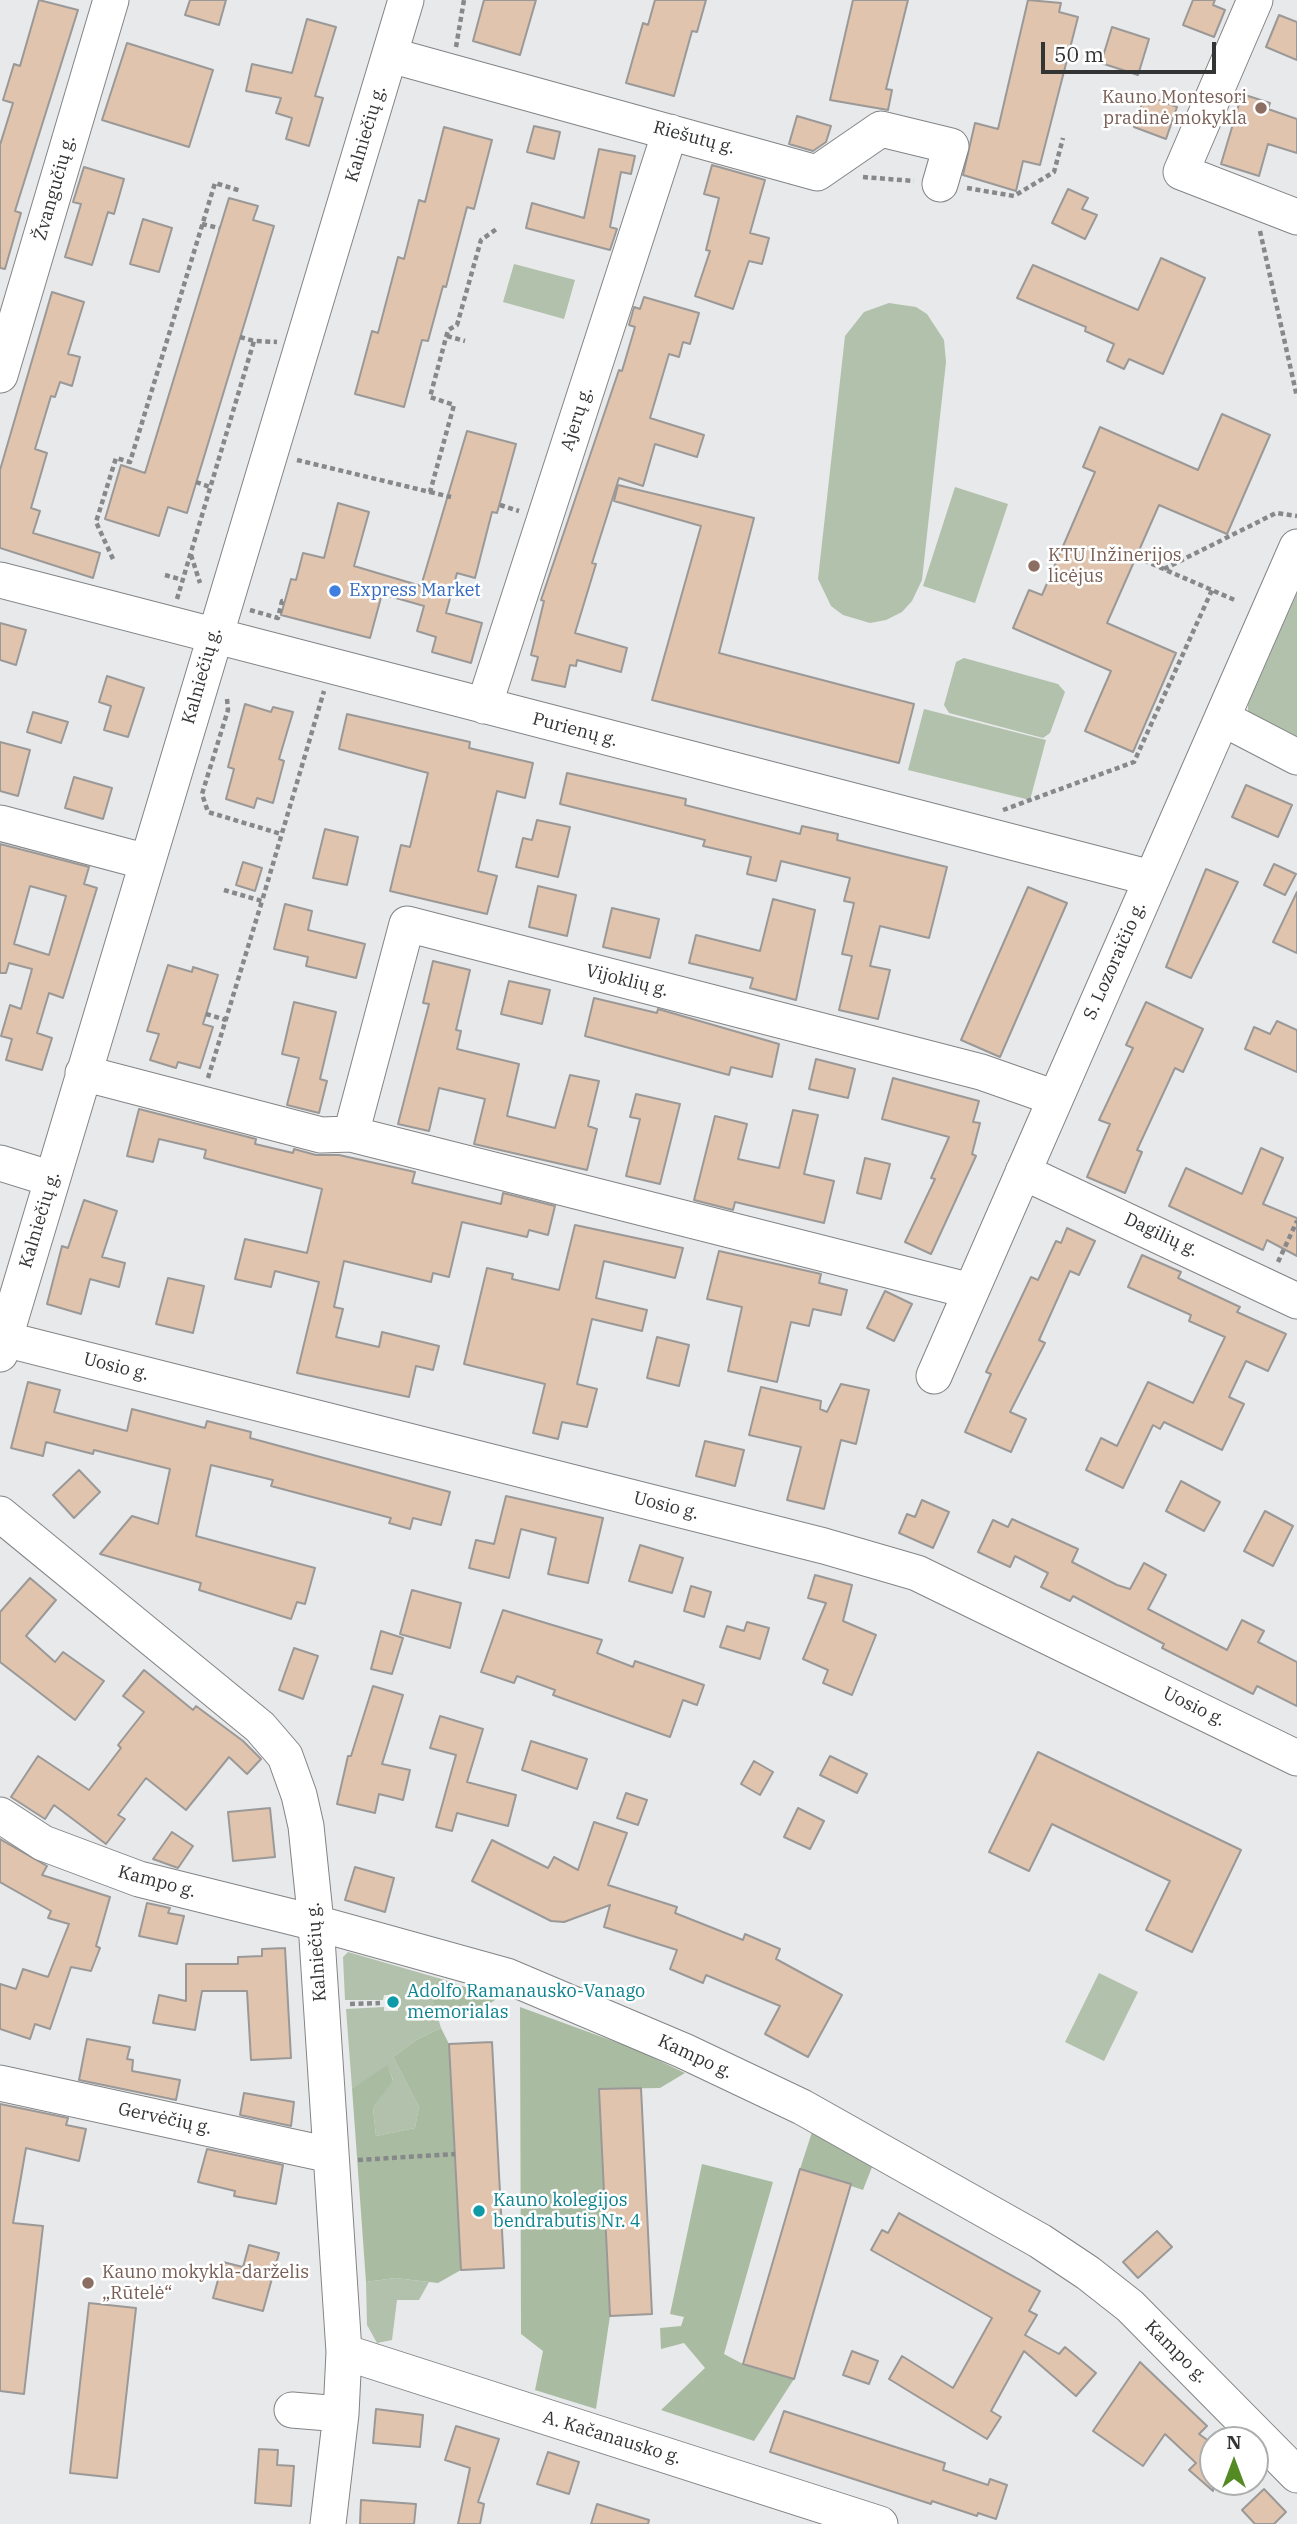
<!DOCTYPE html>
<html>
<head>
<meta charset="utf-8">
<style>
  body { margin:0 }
  #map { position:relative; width:1297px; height:2524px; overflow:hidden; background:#e8e9eb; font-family:"IBM Plex Serif",serif }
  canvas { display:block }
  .north { position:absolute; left:1199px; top:2426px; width:70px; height:70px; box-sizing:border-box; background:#fff; border:2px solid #adaeae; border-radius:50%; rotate:0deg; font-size:19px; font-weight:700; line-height:28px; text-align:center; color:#333434 }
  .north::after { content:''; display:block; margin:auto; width:24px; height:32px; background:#538a24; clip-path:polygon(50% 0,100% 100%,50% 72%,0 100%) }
  .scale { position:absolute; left:1041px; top:42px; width:175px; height:32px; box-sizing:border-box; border:4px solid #333434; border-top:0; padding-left:9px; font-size:21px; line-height:24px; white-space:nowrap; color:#333434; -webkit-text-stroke:5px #fff; paint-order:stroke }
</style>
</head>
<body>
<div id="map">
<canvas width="1297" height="2524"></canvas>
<div class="north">N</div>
<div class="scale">50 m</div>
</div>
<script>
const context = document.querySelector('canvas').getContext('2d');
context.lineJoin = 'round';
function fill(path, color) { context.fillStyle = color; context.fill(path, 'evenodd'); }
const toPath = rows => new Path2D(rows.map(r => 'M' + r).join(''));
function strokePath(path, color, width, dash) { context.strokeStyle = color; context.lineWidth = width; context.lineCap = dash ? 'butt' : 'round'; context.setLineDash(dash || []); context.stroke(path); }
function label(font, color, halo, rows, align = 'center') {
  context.font = font + ' "IBM Plex Serif",serif'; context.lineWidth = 5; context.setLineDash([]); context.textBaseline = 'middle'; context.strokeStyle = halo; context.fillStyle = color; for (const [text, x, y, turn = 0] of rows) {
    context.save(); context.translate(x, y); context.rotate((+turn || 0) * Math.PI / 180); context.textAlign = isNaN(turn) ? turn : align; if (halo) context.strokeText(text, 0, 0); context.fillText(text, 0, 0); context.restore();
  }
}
fill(toPath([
  [514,264,575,280,564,319,503,302],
  [889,303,916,307,927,314,944,340,946,362,922,580,912,601,902,612,886,620,870,623,843,615,831,606,818,579,845,336,864,312],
  [955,487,1008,504,975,603,923,586],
  [1297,591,1297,740,1253,719,1248,710,1248,702],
  [964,658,1058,684,1065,692,1050,733,1043,738,949,713,944,705,956,662],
  [924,709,1046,740,1030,800,908,770],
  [348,1952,438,1978,431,1994,441,2028,416,2040,393,2057,419,2107,415,2128,376,2136,373,2108,393,2080,388,2066,352,2088,346,2009,384,2007,384,2011,398,2011,398,1995,384,1995,383,2000,345,2000,343,1957],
  [1099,1973,1138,1992,1104,2061,1065,2042],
  [395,2278,429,2282,419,2300,397,2300,392,2340,377,2343,367,2325,366,2282]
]), '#b1c1ac');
fill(toPath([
  [438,1978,498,1998,477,2012,438,2019,431,1994],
  [520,2007,635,2049,685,2073,660,2088,600,2089,610,2316,596,2409,535,2390,543,2351,521,2334],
  [441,2028,449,2044,461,2270,438,2283,395,2278,366,2282,352,2088,388,2065,393,2081,373,2108,376,2136,415,2128,419,2107,393,2057,416,2040],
  [814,2126,876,2157,863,2190,800,2169],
  [702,2164,773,2182,724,2354,743,2364,794,2379,754,2441,661,2410,705,2368,684,2343,661,2349,660,2328,681,2326,684,2317,670,2314]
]), '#a9bca1');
const building = toPath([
  [39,0,78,10,15,211,21,213,5,269,0,268,0,145,13,103,3,100,14,64,20,66,39,0],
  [190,0,226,0,219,25,185,15,190,0],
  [484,0,536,0,520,55,473,41,484,0],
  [655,0,706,0,697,32,692,31,674,96,626,83,643,23,648,25,655,0],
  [853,0,908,0,886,89,892,90,888,110,830,100,853,0],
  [1028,0,1061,3,1059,12,1078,17,1040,165,1023,161,1016,191,963,175,975,123,998,129,1028,0],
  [1193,0,1215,0,1213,5,1225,10,1214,37,1183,25,1193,0],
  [1279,15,1297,22,1297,60,1266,47,1279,15],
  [307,19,336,27,315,96,323,98,309,146,286,139,292,118,276,113,281,98,246,91,252,64,292,73,307,19],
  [1112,27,1149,39,1138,75,1101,63,1112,27],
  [127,43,213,70,189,147,102,120,127,43],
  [1242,94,1270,103,1268,109,1297,119,1297,153,1268,144,1259,176,1221,164,1242,94],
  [1145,95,1177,107,1166,139,1134,127,1145,95],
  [797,116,831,126,826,142,813,151,789,144,797,116],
  [534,126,560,132,554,159,527,152,534,126],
  [444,127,492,140,474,209,467,207,446,287,443,286,428,341,422,340,404,407,355,394,372,331,378,333,398,257,404,259,419,200,425,202,444,127],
  [599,149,635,156,631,174,621,172,610,227,617,229,610,250,526,228,532,203,584,218,599,149],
  [712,165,765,180,750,233,769,238,762,264,749,261,733,309,695,296,710,251,706,250,719,198,704,194,712,165],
  [84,167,124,179,114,214,108,212,92,265,65,257,81,204,73,202,84,167],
  [1068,189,1088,198,1082,209,1097,215,1085,239,1052,223,1068,189],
  [229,198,258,206,253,220,274,226,187,513,168,507,159,536,105,519,121,465,145,473,229,198],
  [143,219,172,228,159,272,130,264,143,219],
  [1161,258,1205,278,1163,374,1129,359,1124,369,1107,361,1114,344,1085,331,1086,327,1017,298,1033,265,1138,310,1161,258],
  [52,292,84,302,68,354,80,357,72,386,60,382,55,397,51,396,35,449,47,453,31,508,40,511,33,533,100,553,93,578,0,548,0,470,52,292],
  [644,297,699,313,690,344,683,342,679,357,669,354,650,418,704,435,697,457,655,444,643,486,619,478,592,563,596,564,575,633,627,648,621,672,577,660,576,666,570,665,565,687,532,680,538,657,531,655,544,601,541,600,619,370,622,371,635,327,629,325,634,307,640,309,644,297],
  [1222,414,1270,435,1227,534,1159,505,1107,623,1176,653,1133,752,1085,731,1111,671,1013,628,1029,590,1042,595,1095,472,1083,467,1100,427,1198,470,1222,414],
  [467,431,516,444,497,513,492,512,475,578,457,573,446,613,482,623,471,663,432,652,436,637,417,631,424,606,382,594,370,638,281,615,291,579,296,580,303,553,324,558,338,503,369,512,354,566,421,586,467,431],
  [618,485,754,518,719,653,914,704,899,763,652,700,701,526,614,501,618,485],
  [0,623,26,630,16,665,0,660,0,623],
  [107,676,144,688,128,737,104,730,111,706,99,702,107,676],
  [245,704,271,712,273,707,293,712,279,759,284,761,273,803,257,798,254,808,226,799,234,769,228,767,245,704],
  [33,712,68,722,61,743,27,732,33,712],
  [347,714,470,742,469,748,533,763,525,798,497,791,478,871,497,876,487,914,390,891,401,845,410,847,428,773,339,749,347,714],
  [0,742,30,750,18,796,0,791,0,742],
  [567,773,686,799,685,805,800,834,802,826,838,834,837,840,947,867,929,938,880,926,870,966,890,970,878,1019,839,1010,852,956,842,954,854,903,844,901,850,878,781,861,776,881,747,874,751,857,703,846,705,840,560,804,567,773],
  [74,777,112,788,103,819,65,808,74,777],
  [1246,785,1292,805,1278,837,1232,817,1246,785],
  [537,820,570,827,558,877,516,867,523,838,532,840,537,820],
  [325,829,358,837,347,885,313,878,325,829],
  [0,844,89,867,84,884,97,888,63,998,49,993,37,1033,52,1038,42,1070,6,1060,12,1039,1,1036,10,1005,21,1009,32,969,9,963,6,973,0,973,0,844],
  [30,886,66,896,49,955,14,944,30,886],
  [243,862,262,868,255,891,236,885,243,862],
  [1274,864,1296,874,1285,895,1264,885,1274,864],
  [1206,869,1238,882,1191,978,1166,967,1206,869],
  [538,886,576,895,567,936,529,927,538,886],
  [1028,887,1067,903,1000,1057,961,1040,1028,887],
  [1297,892,1297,953,1273,942,1297,892],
  [773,899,815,910,796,1000,750,988,753,978,689,963,696,935,760,951,773,899],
  [285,904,312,911,308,930,365,944,356,978,306,966,308,957,274,949,285,904],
  [612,908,659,919,650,958,603,947,612,908],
  [433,961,470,970,456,1030,461,1031,457,1049,519,1064,507,1116,555,1128,570,1075,599,1081,588,1126,597,1129,587,1170,474,1144,485,1099,439,1088,429,1131,398,1124,429,1004,423,1003,433,961],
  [168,965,192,972,193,967,218,975,203,1024,213,1027,200,1068,178,1062,176,1068,150,1060,159,1034,147,1031,168,965],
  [509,981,550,990,542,1024,501,1014,509,981],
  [594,998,657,1013,658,1009,779,1044,772,1077,731,1067,729,1075,585,1036,594,998],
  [294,1002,336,1012,320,1079,327,1081,319,1113,287,1105,299,1058,282,1054,294,1002],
  [1146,1002,1203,1029,1183,1072,1175,1068,1137,1150,1142,1152,1125,1193,1087,1177,1110,1124,1099,1120,1133,1048,1126,1045,1146,1002],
  [1277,1021,1297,1030,1297,1072,1245,1049,1254,1027,1270,1034,1277,1021],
  [816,1059,855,1069,848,1098,809,1089,816,1059],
  [893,1078,979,1101,973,1122,980,1123,972,1154,976,1156,931,1254,905,1242,935,1179,931,1178,949,1137,882,1119,893,1078],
  [636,1094,680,1104,660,1184,626,1176,640,1119,630,1117,636,1094],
  [139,1109,256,1139,255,1144,293,1153,294,1149,316,1155,339,1155,415,1172,412,1183,501,1204,503,1193,555,1206,548,1235,529,1230,527,1237,462,1222,449,1277,433,1273,431,1282,344,1261,334,1307,343,1309,336,1337,379,1347,382,1332,439,1346,433,1370,416,1366,409,1397,297,1373,319,1282,275,1271,271,1287,235,1279,245,1239,307,1253,322,1189,204,1158,206,1150,159,1139,153,1162,127,1156,139,1109],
  [793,1110,818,1115,804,1174,834,1181,824,1223,735,1202,733,1210,694,1200,715,1116,747,1124,738,1159,779,1168,793,1110],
  [1261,1148,1283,1158,1263,1204,1297,1218,1297,1256,1267,1240,1263,1250,1169,1206,1186,1168,1242,1194,1261,1148],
  [865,1158,890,1164,881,1199,857,1193,865,1158],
  [84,1200,117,1211,102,1257,125,1263,119,1287,90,1279,81,1314,47,1304,62,1246,68,1248,84,1200],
  [575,1225,683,1248,675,1278,604,1261,596,1298,647,1310,642,1331,592,1319,577,1384,597,1389,587,1427,562,1422,558,1439,533,1433,545,1384,464,1364,487,1268,513,1274,512,1279,559,1290,575,1225],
  [1067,1228,1095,1241,1079,1275,1070,1271,1039,1340,1045,1343,1010,1412,1026,1419,1011,1452,965,1432,991,1374,986,1372,1031,1277,1038,1280,1056,1241,1061,1243,1067,1228],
  [719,1251,821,1274,819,1283,847,1290,841,1315,813,1309,809,1326,791,1322,777,1382,728,1371,742,1307,707,1299,719,1251],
  [1142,1255,1181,1272,1178,1278,1240,1307,1237,1312,1286,1334,1268,1371,1246,1361,1229,1397,1244,1404,1222,1450,1164,1422,1160,1429,1153,1425,1123,1488,1086,1470,1101,1438,1117,1446,1148,1382,1193,1403,1225,1337,1189,1321,1191,1315,1128,1287,1142,1255],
  [168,1278,204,1286,193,1333,156,1324,168,1278],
  [885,1291,912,1304,894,1341,867,1328,885,1291],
  [657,1337,689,1345,679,1386,647,1378,657,1337],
  [28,1382,60,1390,54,1412,127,1431,132,1409,205,1428,207,1421,251,1432,250,1438,450,1492,441,1525,413,1518,410,1529,389,1523,391,1518,271,1486,273,1480,211,1465,196,1536,315,1568,305,1604,297,1602,291,1619,199,1590,201,1583,100,1554,132,1516,158,1524,170,1469,94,1450,93,1454,46,1442,43,1456,11,1448,28,1382],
  [841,1384,869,1390,856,1444,841,1440,824,1509,787,1500,801,1447,749,1435,761,1387,821,1401,820,1409,827,1412,841,1384],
  [705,1441,744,1450,735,1486,696,1476,705,1441],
  [79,1470,100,1492,74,1518,53,1495,79,1470],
  [1181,1481,1220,1502,1204,1531,1166,1511,1181,1481],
  [506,1496,603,1518,588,1583,548,1574,556,1538,521,1529,509,1578,469,1568,476,1540,494,1544,506,1496],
  [922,1500,949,1512,933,1548,899,1533,907,1514,915,1517,922,1500],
  [1265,1511,1293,1526,1273,1566,1244,1551,1265,1511],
  [1012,1519,1078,1549,1072,1562,1117,1585,1130,1589,1144,1563,1166,1575,1148,1609,1227,1650,1242,1620,1264,1631,1258,1642,1297,1662,1297,1706,1257,1686,1253,1694,1162,1648,1164,1644,1073,1596,1070,1601,1041,1587,1048,1573,1015,1556,1010,1567,978,1552,993,1520,1008,1527,1012,1519],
  [640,1545,683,1558,672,1593,629,1581,640,1545],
  [815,1575,852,1585,843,1621,876,1635,852,1695,823,1683,828,1670,803,1659,826,1603,808,1598,815,1575],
  [30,1578,56,1600,26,1636,55,1662,63,1652,104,1681,75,1720,0,1662,0,1612,30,1578],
  [691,1586,711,1592,704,1617,684,1611,691,1586],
  [412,1590,461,1603,450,1648,400,1634,412,1590],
  [503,1610,602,1640,597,1653,633,1667,635,1661,704,1685,697,1705,683,1700,670,1737,553,1695,555,1690,517,1676,514,1683,481,1672,503,1610],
  [747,1622,769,1628,760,1659,720,1647,727,1626,744,1631,747,1622],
  [381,1631,403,1638,392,1674,371,1669,381,1631],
  [294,1648,318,1656,303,1699,279,1690,294,1648],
  [144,1670,193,1710,196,1706,243,1741,261,1759,247,1774,229,1757,186,1810,146,1778,118,1815,125,1819,106,1844,54,1805,45,1819,11,1797,38,1756,89,1790,121,1748,118,1745,144,1712,123,1696,144,1670],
  [373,1686,403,1695,382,1764,410,1770,403,1800,379,1794,375,1813,337,1804,348,1756,351,1756,373,1686],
  [440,1716,483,1729,467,1782,516,1795,508,1826,457,1813,452,1831,436,1827,456,1755,430,1748,440,1716],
  [531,1741,587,1759,577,1789,522,1770,531,1741],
  [1038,1752,1241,1850,1192,1952,1146,1930,1170,1881,1052,1824,1029,1871,989,1852,1038,1752],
  [830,1756,867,1774,857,1793,820,1775,830,1756],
  [754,1761,773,1772,760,1795,741,1784,754,1761],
  [626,1793,647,1800,638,1825,617,1818,626,1793],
  [270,1808,275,1857,233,1861,228,1812,270,1808],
  [798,1808,824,1821,810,1849,784,1837,798,1808],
  [594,1822,627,1833,608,1885,677,1907,675,1913,743,1940,745,1934,780,1949,776,1959,842,1995,808,2057,765,2034,780,2006,706,1975,703,1983,670,1969,677,1950,604,1927,610,1905,564,1922,551,1921,472,1881,492,1840,548,1868,554,1857,578,1870,594,1822],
  [172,1832,193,1846,178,1868,153,1859,172,1832],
  [0,1839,47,1866,42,1875,110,1897,96,1946,100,1948,91,1971,71,1967,50,2029,35,2024,30,2039,0,2029,0,1984,16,1989,23,1969,48,1977,69,1924,48,1918,51,1911,0,1882,0,1839],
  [355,1867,394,1878,385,1912,345,1900,355,1867],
  [147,1903,170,1908,168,1913,184,1916,177,1944,139,1936,147,1903],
  [285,1948,291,2058,251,2060,247,1991,202,1991,195,2030,153,2023,159,1995,186,2001,186,1964,238,1964,238,1957,262,1956,262,1949,285,1948],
  [87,2039,130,2047,127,2059,133,2060,132,2071,180,2080,176,2100,79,2080,87,2039],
  [492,2042,504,2268,461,2270,449,2044,492,2042],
  [641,2088,652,2314,610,2316,599,2089,641,2088],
  [244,2093,294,2102,291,2126,240,2115,244,2093],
  [0,2104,68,2118,66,2125,86,2129,79,2161,26,2148,13,2223,43,2226,24,2394,0,2391,0,2104],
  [207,2149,283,2165,276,2204,234,2196,235,2191,198,2182,207,2149],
  [800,2169,851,2184,794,2379,743,2364,800,2169],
  [899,2213,1040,2291,1029,2311,1037,2315,1025,2335,1059,2354,1065,2347,1096,2373,1076,2396,1024,2351,991,2411,1001,2417,987,2439,889,2379,902,2356,953,2388,992,2318,871,2250,882,2230,888,2233,899,2213],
  [1157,2231,1172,2247,1138,2278,1123,2262,1157,2231],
  [249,2245,279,2253,263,2311,213,2298,223,2262,243,2267,249,2245],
  [89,2303,136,2308,117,2478,70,2473,89,2303],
  [852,2351,878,2361,869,2384,843,2375,852,2351],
  [1140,2362,1207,2426,1199,2434,1213,2444,1213,2491,1189,2470,1196,2463,1165,2434,1143,2466,1093,2431,1140,2362],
  [376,2409,423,2415,420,2447,373,2443,376,2409],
  [784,2411,945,2463,943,2470,988,2485,990,2479,1007,2485,996,2519,978,2513,977,2516,932,2501,931,2504,770,2452,784,2411],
  [456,2426,499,2439,478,2502,484,2504,480,2524,458,2524,470,2468,445,2460,456,2426],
  [259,2449,278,2450,277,2465,294,2466,291,2506,255,2503,259,2449],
  [548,2452,579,2462,569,2494,537,2484,548,2452],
  [1264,2489,1286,2512,1274,2524,1255,2524,1242,2510,1264,2489],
  [361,2500,416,2504,414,2524,360,2524,361,2500],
  [597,2504,649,2520,648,2524,591,2524,597,2504]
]);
fill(building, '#e0c4ae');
strokePath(building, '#9b9998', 2);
const minor = toPath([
  [1255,0,1181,172,1297,217],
  [390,55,817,173,881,129,951,146,940,184],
  [0,375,111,0],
  [0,580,1151,878],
  [484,706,670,132],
  [1222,718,1297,757],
  [0,823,147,862],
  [83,1073,321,1135,351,1134,971,1291],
  [351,1134,407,924,981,1072,1055,1098],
  [0,1163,52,1179],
  [1023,1172,1297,1301],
  [4,1339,824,1546,917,1573,1297,1758],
  [0,1354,406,0],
  [934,1376,1297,547],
  [0,1514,260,1727,285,1756,299,1795,306,1826,316,1923,344,2352,341,2414,328,2524],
  [0,1815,43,1843,139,1879,316,1923,507,1976,684,2051,802,2107,1040,2241,1088,2273,1130,2306,1297,2475],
  [0,2083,330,2155],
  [344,2352,880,2524],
  [292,2410,341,2414]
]);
strokePath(minor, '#838486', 37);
strokePath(toPath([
  [456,47,464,0],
  [863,177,914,181],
  [967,188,1014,196,1054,172,1063,138],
  [202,224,219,228],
  [1260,231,1297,397],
  [447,336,465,341],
  [240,337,254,341],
  [297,460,430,492,454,405,430,397,448,330,457,325,481,240,498,228],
  [196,482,210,487],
  [430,492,451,497],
  [500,505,519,511],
  [191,555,200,583],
  [1136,557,1237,601],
  [113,559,96,522,116,458,130,462,215,183,241,191],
  [1164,569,1276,513,1297,516],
  [165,575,183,580],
  [177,599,254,341,277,342],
  [250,610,278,618,282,601,285,601],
  [227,699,228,710,202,794,208,812,281,834],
  [1003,810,1134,762,1212,590],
  [224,890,262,901,324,691],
  [206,1014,226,1020],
  [208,1078,262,901],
  [1278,1262,1297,1221],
  [350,2004,380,2003],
  [358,2160,455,2154]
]), '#878889', 4.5, [5, 3.5]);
strokePath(minor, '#fff', 35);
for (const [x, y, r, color] of [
  [1261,108,7,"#8d6e63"],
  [1034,566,7,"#8d6e63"],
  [335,591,7,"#3f7fe0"],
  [393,2002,7,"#0f9aa8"],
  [479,2211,7,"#0f9aa8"],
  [88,2283,7,"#8d6e63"]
]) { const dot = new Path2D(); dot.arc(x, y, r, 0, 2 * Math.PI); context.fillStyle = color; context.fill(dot); strokePath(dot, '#fff', 2.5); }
label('18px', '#785e54', '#fff', [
  ["Kauno Montesori",1247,98,"right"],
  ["pradinė mokykla",1247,119,"right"],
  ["KTU Inžinerijos",1048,556],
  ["licėjus",1048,577],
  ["Kauno mokykla-darželis",102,2273],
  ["„Rūtelė“",102,2294]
], 'left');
label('18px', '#333434', '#fff', [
  ["Kalniečių g.",366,134,-73],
  ["Riešutų g.",694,138,15],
  ["Žvangučių g.",55,188,-74],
  ["Ajerų g.",577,419,-72],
  ["Kalniečių g.",202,676,-74],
  ["Purienų g.",575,730,15],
  ["S. Lozoraičio g.",1115,961,-66],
  ["Vijoklių g.",627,981,14],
  ["Kalniečių g.",40,1220,-73],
  ["Dagilių g.",1161,1235,25],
  ["Uosio g.",116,1367,14],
  ["Uosio g.",666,1506,14],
  ["Uosio g.",1194,1707,26],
  ["Kampo g.",157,1882,15],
  ["Kalniečių g.",317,1952,-94],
  ["Kampo g.",695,2057,25],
  ["Gervėčių g.",165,2119,12],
  ["Kampo g.",1176,2352,45],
  ["A. Kačanausko g.",612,2438,17]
]);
label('18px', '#366cbe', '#fff', [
  ["Express Market",349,591]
], 'left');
label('18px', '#0d838f', '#fff', [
  ["Adolfo Ramanausko-Vanago",407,1992],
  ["memorialas",407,2013],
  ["Kauno kolegijos",493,2201],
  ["bendrabutis Nr. 4",493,2222]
], 'left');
</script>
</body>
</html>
